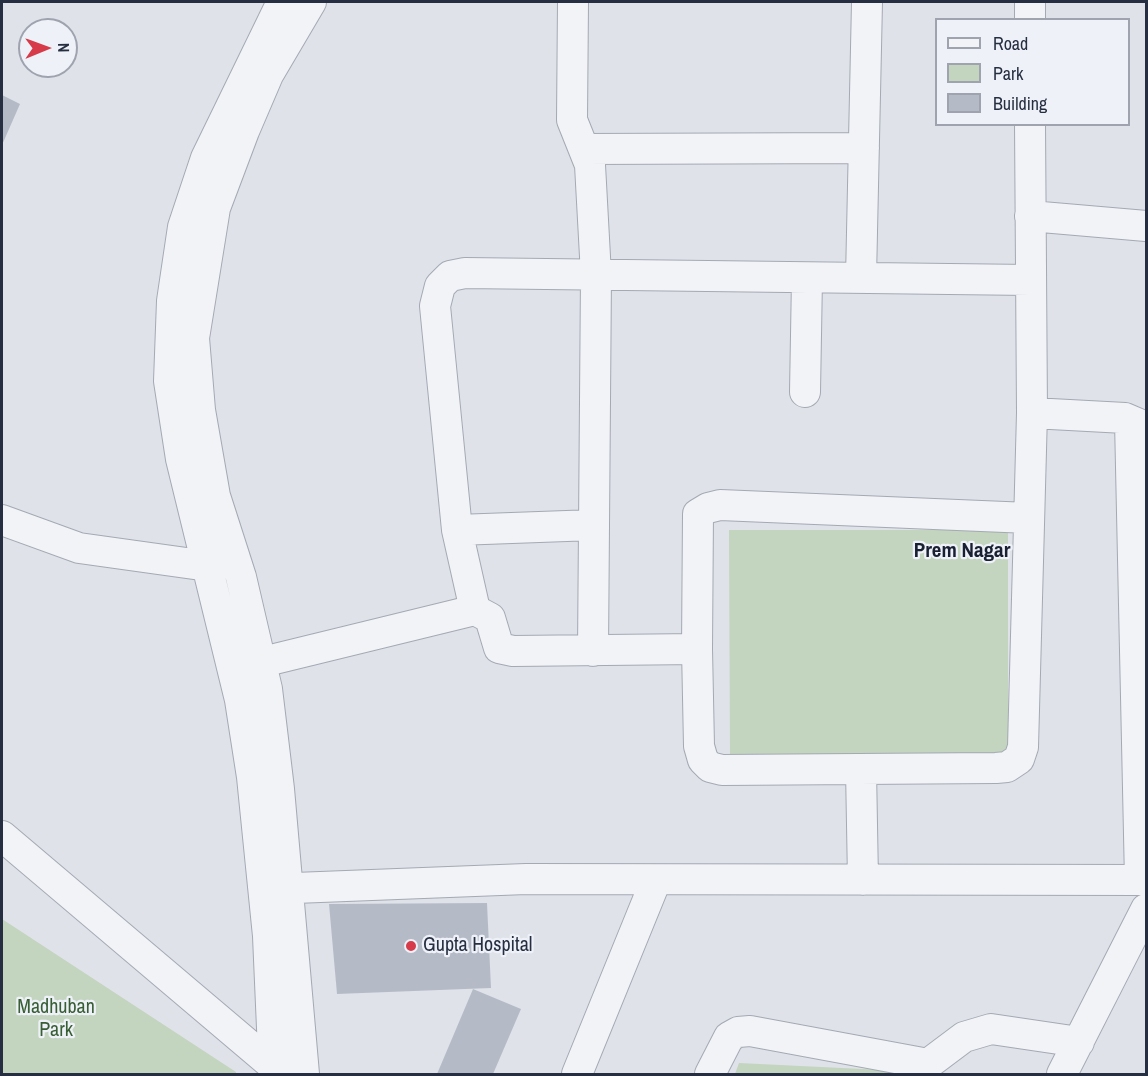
<!DOCTYPE html>
<html>
<head>
<meta charset="utf-8">
<style>
  body { margin:0 }
  #map { position:relative; width:1148px; height:1076px; overflow:hidden; background:#dfe2e9; font-family:"Archivo Narrow",sans-serif }
  canvas { display:block }
  .frame { position:absolute; inset:0; border:3px solid #262f41; pointer-events:none }
  .legend { position:absolute; left:935px; top:18px; width:195px; height:108px; box-sizing:border-box; background:#eef1f7; border:2px solid #9ea3ae; margin:0; padding:8px 10px; list-style:none; font-size:18px; color:#262f41 }
  .legend li { display:flex; align-items:center; gap:12px; height:30px }
  .legend b { width:30px; border:2px solid #9ea3ae }
  .north { position:absolute; left:18px; top:18px; width:60px; height:60px; box-sizing:border-box; background:#eef1f7; border:2px solid #9ea3ae; border-radius:50%; rotate:89deg; font-size:16px; font-weight:700; line-height:24px; text-align:center; color:#262f41 }
  .north::after { content:''; display:block; margin:auto; width:21px; height:27px; background:#d73a48; clip-path:polygon(50% 0,100% 100%,50% 72%,0 100%) }
</style>
</head>
<body>
<div id="map">
<canvas width="1148" height="1076"></canvas>
<div class="frame"></div>
<ul class="legend">
<li><b style="height:8px;background:#f2f3f7"></b>Road</li>
<li><b style="height:16px;background:#c3d4bf"></b>Park</li>
<li><b style="height:16px;background:#b5bbc6"></b>Building</li>
</ul>
<div class="north">N</div>
</div>
<script>
const context = document.querySelector('canvas').getContext('2d');
context.lineJoin = 'round';
function fill(path, color) { context.fillStyle = color; context.fill(path, 'evenodd'); }
const toPath = rows => new Path2D(rows.map(r => 'M' + r).join(''));
function strokePath(path, color, width, dash) { context.strokeStyle = color; context.lineWidth = width; context.lineCap = dash ? 'butt' : 'round'; context.setLineDash(dash || []); context.stroke(path); }
function label(font, color, halo, rows, align = 'center') {
  context.font = font + ' "Archivo Narrow",sans-serif'; context.lineWidth = 4.5; context.setLineDash([]); context.textBaseline = 'middle'; context.strokeStyle = halo; context.fillStyle = color; for (const [text, x, y, turn = 0] of rows) {
    context.save(); context.translate(x, y); context.rotate((+turn || 0) * Math.PI / 180); context.textAlign = isNaN(turn) ? turn : align; if (halo) context.strokeText(text, 0, 0); context.fillText(text, 0, 0); context.restore();
  }
}
fill(toPath([
  [729,530,1008,530,1008,755,730,755],
  [2,919,236,1072,236,1074,2,1074],
  [739,1063,903,1071,901,1074,735,1074]
]), '#c3d4bf');
fill(toPath([
  [2,95,20,104,2,145],
  [487,903,491,988,337,994,329,904],
  [473,989,521,1009,493,1074,437,1074]
]), '#b5bbc6');
const minor = toPath([
  [573,2,572,120,590,165,596,275,593,651],
  [1030,2,1030,20],
  [584,149,864,148],
  [1030,216,1146,226],
  [861,278,867,2],
  [805,392,807,278],
  [1032,413,1125,418,1146,427],
  [1130,421,1140,880],
  [1029,518,720,505,708,508,698,514,697,649,699,746,703,760,710,767,722,770,996,768,1007,767,1019,759,1023,747,1032,413,1030,124],
  [2,520,79,548,208,566],
  [457,530,594,525],
  [697,649,513,651,499,648,490,618,475,610,457,530,435,306,440,286,450,276,465,273,1030,280],
  [242,667,475,610],
  [861,769,863,880],
  [2,836,283,1074],
  [269,889,526,879,1146,880],
  [274,1074,268,936,252,777,240,700,181,459,169,381,172,301,183,227,206,158,282,2],
  [304,1074,279,789,267,689,241,577,215,496,200,410,194,338,215,208,244,131,268,75,311,2],
  [577,1074,656,880],
  [710,1074,729,1037,738,1032,750,1031,928,1064],
  [923,1074,928,1064,964,1037,991,1029,1079,1042],
  [1062,1074,1146,909]
]);
strokePath(minor, '#a4a9b3', 32);
strokePath(minor, '#f2f3f7', 30);
for (const [x, y, r, color] of [
  [411,946,6,"#d73a48"]
]) { const dot = new Path2D(); dot.arc(x, y, r, 0, 2 * Math.PI); context.fillStyle = color; context.fill(dot); strokePath(dot, '#eef1f7', 2); }
label('20px', '#262f41', '#eef1f7', [
  ["Gupta Hospital",423,946]
], 'left');
label('20px', '#385e33', '#eef1f7', [
  ["Madhuban",56,1008],
  ["Park",56,1031]
]);
label('bold 21px', '#192032', '#eef1f7', [
  ["Prem Nagar",962,551]
]);
</script>
</body>
</html>
